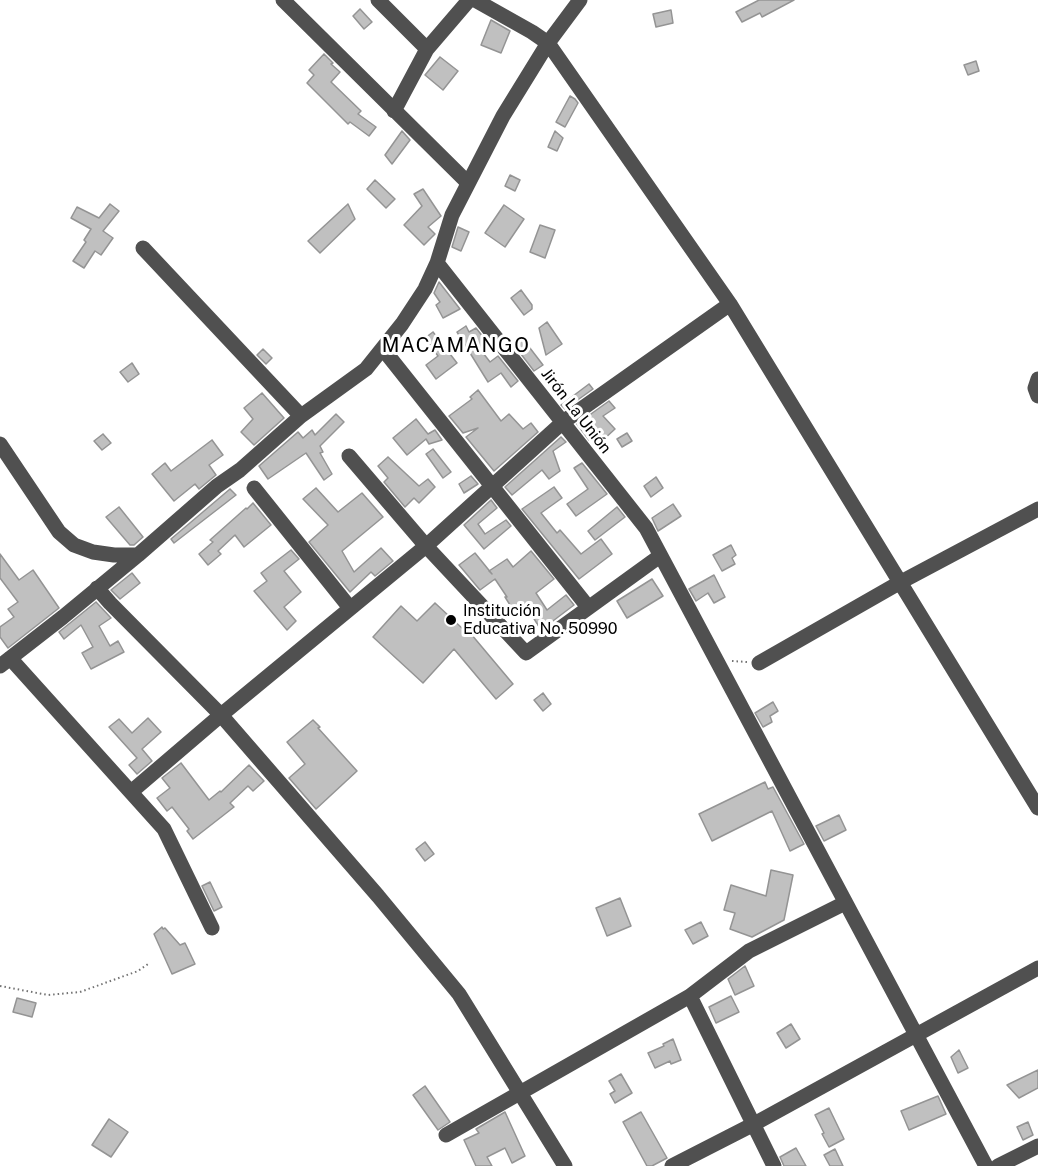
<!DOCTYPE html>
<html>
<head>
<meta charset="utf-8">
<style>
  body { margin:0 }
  canvas { display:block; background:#fff }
</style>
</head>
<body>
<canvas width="1038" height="1166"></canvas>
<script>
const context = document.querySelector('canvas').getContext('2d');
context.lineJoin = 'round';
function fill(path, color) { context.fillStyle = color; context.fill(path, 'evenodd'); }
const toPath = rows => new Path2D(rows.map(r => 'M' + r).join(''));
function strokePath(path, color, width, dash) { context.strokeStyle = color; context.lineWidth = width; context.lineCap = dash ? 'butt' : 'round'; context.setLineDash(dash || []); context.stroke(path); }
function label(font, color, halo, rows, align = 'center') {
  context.font = font + ' "Public Sans",sans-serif'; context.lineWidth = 6; context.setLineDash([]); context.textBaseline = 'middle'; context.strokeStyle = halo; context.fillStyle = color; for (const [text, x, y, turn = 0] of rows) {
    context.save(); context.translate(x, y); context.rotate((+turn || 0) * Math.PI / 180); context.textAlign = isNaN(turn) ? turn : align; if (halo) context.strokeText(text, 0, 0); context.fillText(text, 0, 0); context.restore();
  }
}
const building = toPath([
  [759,0,794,0,762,17,760,13,742,22,736,12,759,0],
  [360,9,372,22,364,29,353,16,360,9],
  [671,10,673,23,656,27,653,14,671,10],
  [491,20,510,31,501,53,481,45,491,20],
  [324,54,333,63,331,64,340,72,331,82,361,111,358,114,376,127,369,136,350,122,348,124,307,83,314,75,309,70,324,54],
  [440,57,458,71,443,90,425,75,440,57],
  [976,61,979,71,968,75,964,65,976,61],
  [570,96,575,99,578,103,565,127,556,122,570,96],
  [402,131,410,140,392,164,385,155,402,131],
  [555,131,563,138,557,151,548,147,555,131],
  [510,175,520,180,515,191,505,186,510,175],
  [375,180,395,199,386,208,367,189,375,180],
  [423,189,441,216,428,227,435,234,424,245,404,225,422,206,414,194,423,189],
  [110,204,119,211,103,231,113,238,101,255,95,251,84,268,73,261,86,242,84,240,91,229,71,218,77,207,99,218,110,204],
  [348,204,355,219,320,253,308,241,348,204],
  [504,205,524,219,505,247,485,233,504,205],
  [540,225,555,230,545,258,530,252,540,225],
  [458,227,469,232,461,251,452,247,458,227],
  [439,282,460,309,443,318,436,305,440,302,434,293,439,282],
  [521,290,532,305,532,309,524,315,511,298,521,290],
  [547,322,562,344,546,355,539,328,547,322],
  [466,326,469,332,476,328,488,343,480,349,490,362,498,356,518,381,511,387,501,373,488,382,457,332,466,326],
  [433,332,457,363,436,379,426,365,438,356,425,338,433,332],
  [523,339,543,365,534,371,514,345,523,339],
  [263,349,272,358,266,364,257,355,263,349],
  [132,363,139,374,128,382,120,372,132,363],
  [589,384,593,389,565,409,561,405,589,384],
  [478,390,501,421,509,414,523,429,531,423,538,432,494,471,466,437,478,428,463,433,449,416,472,399,470,397,478,390],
  [262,393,284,418,254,445,241,432,253,419,244,408,262,393],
  [609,401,615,408,603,416,615,429,603,440,596,433,589,440,577,424,609,401],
  [336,414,344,422,320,446,323,452,320,453,332,474,324,480,306,453,268,479,259,466,298,432,303,438,312,430,315,435,336,414],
  [416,419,428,434,435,430,442,440,429,444,426,439,407,455,393,438,416,419],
  [627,433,632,441,622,447,617,439,627,433],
  [103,434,111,443,102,450,94,441,103,434],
  [561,437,566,442,553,451,560,471,549,479,542,470,512,495,505,487,561,437],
  [212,440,223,455,209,465,216,475,199,489,195,484,174,501,152,474,165,463,171,471,212,440],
  [433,449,451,472,443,478,426,454,433,449],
  [388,457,419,486,428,479,435,487,419,503,414,498,405,507,384,482,388,478,378,466,388,457],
  [582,463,607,494,576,516,567,504,588,489,574,468,582,463],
  [471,476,478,484,464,493,459,484,471,476],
  [656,477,663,488,651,497,644,486,656,477],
  [554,487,562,498,541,513,557,533,560,530,581,554,601,539,612,554,579,579,522,509,554,487],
  [316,488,338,512,362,493,383,517,342,551,354,572,381,548,393,561,375,576,371,572,350,592,309,542,328,525,303,499,316,488],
  [230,489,236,495,174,543,171,539,230,489],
  [491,500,497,508,478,524,485,534,506,520,511,526,484,549,464,525,491,500],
  [253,503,271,525,244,547,235,535,218,551,221,554,208,565,199,554,213,542,210,540,246,508,247,509,253,503],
  [673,504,681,516,658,531,652,518,673,504],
  [119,507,143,537,134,545,130,545,106,517,119,507],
  [617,507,625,517,595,540,588,531,617,507],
  [731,545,736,555,732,558,735,564,722,571,713,555,731,545],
  [291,550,299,559,284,571,301,592,284,607,296,621,287,630,254,591,267,581,261,573,291,550],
  [531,551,554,579,536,593,547,610,566,595,574,605,541,630,528,609,517,616,505,597,507,597,495,579,480,590,459,565,475,553,492,574,489,571,507,559,513,567,531,551],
  [0,554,19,580,33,570,59,608,8,648,0,637,0,627,14,617,8,609,18,602,0,578,0,554],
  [132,573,140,583,120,599,111,590,132,573],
  [714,575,725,597,714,603,708,593,696,601,689,589,714,575],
  [652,579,663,596,627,618,617,601,652,579],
  [96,602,111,618,99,626,110,646,118,641,124,652,91,669,82,653,93,647,81,625,64,639,59,632,96,602],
  [435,603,464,630,466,628,513,684,496,699,454,649,423,683,373,637,401,606,417,621,435,603],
  [543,693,551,704,543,711,534,700,543,693],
  [773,702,778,711,770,716,772,722,763,727,755,713,773,702],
  [148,718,161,732,142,749,152,761,137,774,129,765,137,758,109,727,119,719,132,733,148,718],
  [313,720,320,727,318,728,357,771,316,809,289,778,305,764,287,742,313,720],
  [181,763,209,800,220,791,221,792,249,765,264,781,253,791,248,786,230,803,234,807,193,839,187,831,189,829,172,807,167,811,157,798,170,788,162,778,181,763],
  [765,782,768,789,773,787,804,844,790,851,772,811,712,841,699,814,765,782],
  [839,815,846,830,824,841,816,826,839,815],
  [425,842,434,854,425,861,416,849,425,842],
  [771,870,793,875,784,920,752,937,730,929,735,913,724,910,731,885,766,896,771,870],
  [210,882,222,907,214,911,202,886,210,882],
  [620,898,631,926,607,936,596,908,620,898],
  [701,922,708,936,693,944,685,930,701,922],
  [162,927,163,929,165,928,180,945,185,943,195,964,172,974,154,934,162,927],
  [745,966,754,986,735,995,728,979,745,966],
  [731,996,739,1012,716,1023,709,1007,731,996],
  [17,998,36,1003,32,1017,13,1012,17,998],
  [791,1024,800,1039,786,1048,777,1033,791,1024],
  [673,1039,681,1060,671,1064,670,1061,655,1068,648,1053,664,1046,663,1044,673,1039],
  [959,1050,968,1068,958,1073,951,1057,959,1050],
  [1038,1070,1038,1088,1019,1098,1007,1085,1038,1070],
  [621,1074,632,1093,615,1103,610,1094,615,1091,609,1081,621,1074],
  [425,1086,450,1122,438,1130,413,1095,425,1086],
  [938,1096,946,1114,909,1130,901,1111,938,1096],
  [829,1108,844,1139,829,1147,822,1134,824,1133,815,1115,829,1108],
  [505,1112,525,1156,512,1163,505,1148,487,1157,492,1166,476,1166,464,1140,479,1133,476,1129,505,1112],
  [641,1112,667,1158,652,1166,647,1166,623,1122,641,1112],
  [109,1119,128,1132,111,1157,92,1145,109,1119],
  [1028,1122,1033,1135,1023,1140,1017,1127,1028,1122],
  [796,1148,806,1166,784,1166,780,1157,796,1148],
  [835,1149,843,1166,830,1166,824,1155,835,1149]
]);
fill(building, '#c0c0c0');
strokePath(building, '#949494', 1.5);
strokePath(toPath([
  [732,661,747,662],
  [0,986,48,995,80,992,138,971,148,964]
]), '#727272', 2, [1.5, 3]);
strokePath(toPath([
  [283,0,468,183],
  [378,0,427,49],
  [475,0,532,32,548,43,730,304,1038,808],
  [394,111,427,49,469,0],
  [143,248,301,416],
  [437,263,646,528,986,1166],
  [383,349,588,607],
  [1038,379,1035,388,1038,396],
  [0,444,59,532,74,545,93,552,114,555,138,555],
  [349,456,426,546,526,653,660,556],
  [254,488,350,608],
  [97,588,110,603,221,715,378,896,459,994,565,1166],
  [10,658,164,829,212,928],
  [759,663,899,583,1038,509],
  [0,666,63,617,138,555,217,486,240,470,301,416,366,369,402,324,425,289,437,263,452,215,503,116,548,43,580,0],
  [131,792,221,715,426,546,563,422,730,304],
  [690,996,774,1166],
  [446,1135,690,996,749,951,845,903],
  [672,1166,754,1124,1038,968],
  [998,1166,1038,1146]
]), '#505050', 15);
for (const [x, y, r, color] of [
  [451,620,6,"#000"]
]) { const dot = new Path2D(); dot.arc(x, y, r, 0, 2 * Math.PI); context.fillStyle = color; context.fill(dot); strokePath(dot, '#fff', 2); }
label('16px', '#000', '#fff', [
  ["Jirón La Unión",576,411,52]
]);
label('16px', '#000', '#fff', [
  ["Institución",463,611],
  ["Educativa No. 50990",463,629]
], 'left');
context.letterSpacing = '1.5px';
label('20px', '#000', '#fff', [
  ["MACAMANGO",456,346]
]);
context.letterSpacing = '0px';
</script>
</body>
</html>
